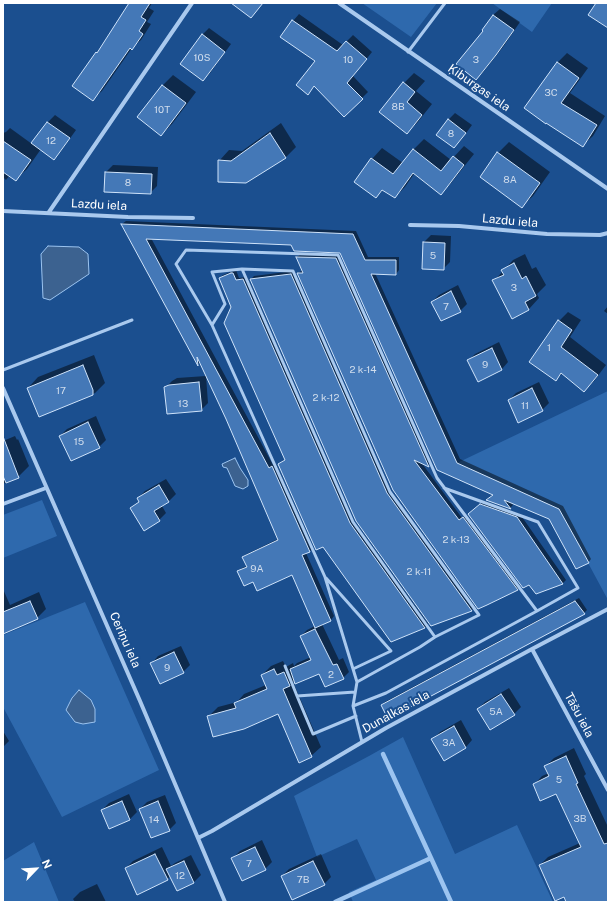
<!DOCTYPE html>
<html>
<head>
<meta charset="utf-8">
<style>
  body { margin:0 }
  #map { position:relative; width:611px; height:905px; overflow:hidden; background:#1b4f8f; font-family:"Public Sans",sans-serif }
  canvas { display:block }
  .frame { position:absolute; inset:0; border:4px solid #fff; pointer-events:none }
  .north { position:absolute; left:16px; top:849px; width:40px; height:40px; -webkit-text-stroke:3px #1b4f8f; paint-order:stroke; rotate:65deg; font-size:11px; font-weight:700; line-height:16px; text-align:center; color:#fff }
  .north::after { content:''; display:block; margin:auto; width:14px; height:18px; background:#fff; clip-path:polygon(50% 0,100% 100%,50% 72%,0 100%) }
</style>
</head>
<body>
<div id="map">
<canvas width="611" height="905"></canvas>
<div class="frame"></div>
<div class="north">N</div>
</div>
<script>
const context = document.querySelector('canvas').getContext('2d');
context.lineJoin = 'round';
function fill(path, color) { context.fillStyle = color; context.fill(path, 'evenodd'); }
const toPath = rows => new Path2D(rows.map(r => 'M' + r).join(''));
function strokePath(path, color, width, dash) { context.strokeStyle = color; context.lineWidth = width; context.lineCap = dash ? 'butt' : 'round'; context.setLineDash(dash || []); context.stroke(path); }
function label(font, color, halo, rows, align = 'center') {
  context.font = font + ' "Public Sans",sans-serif'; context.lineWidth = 4; context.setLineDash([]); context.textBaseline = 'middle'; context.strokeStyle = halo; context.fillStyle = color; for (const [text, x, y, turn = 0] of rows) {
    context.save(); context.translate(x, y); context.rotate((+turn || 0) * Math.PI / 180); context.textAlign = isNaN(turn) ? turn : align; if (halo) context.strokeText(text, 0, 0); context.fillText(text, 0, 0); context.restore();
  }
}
fill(toPath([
  [362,3,437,3,411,37],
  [492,3,552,3,532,32],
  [608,391,608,600,559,509,457,463],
  [42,500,57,536,3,558,3,515],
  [85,602,159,770,62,817,3,707,3,635],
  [403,737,455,854,517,825,553,902,353,902,349,892,376,880,357,839,317,857,294,796,369,756],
  [34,842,59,902,3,902,3,861]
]), '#2e69ad');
const water = toPath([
  [48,246,79,247,88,254,89,274,50,300,43,298,41,254,48,246],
  [235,458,240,468,248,480,248,486,243,489,235,486,227,468,223,467,222,464,235,458],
  [79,690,91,700,95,709,95,722,83,724,75,722,66,710,72,698,79,690]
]);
fill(water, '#3c6290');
strokePath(water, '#9cc4f0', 1);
fill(toPath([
  [130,3,152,3,149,8,154,11,147,22,151,24,141,40,132,48,102,91,93,99,74,86,100,50],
  [500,9,520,22,503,47,483,72,476,79,484,31,493,15],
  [299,14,343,45,353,35,372,52,353,76,368,92,344,116,315,85,308,93,316,61,293,21],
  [209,28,231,44,210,73,203,80,202,35],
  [567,53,588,68,570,93,605,116,593,136,583,145,546,122,557,63],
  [414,73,425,81,416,91,432,104,417,123,406,133,404,83],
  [173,75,196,92,172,124,161,135,138,117,163,85],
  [455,113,472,125,461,140,454,147,448,120],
  [55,115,76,130,61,151,54,158,41,149,27,169,16,179,10,175,6,180,3,177,3,133,6,132,10,128,32,144,48,122],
  [281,123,296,147,285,158,246,182,219,161,229,150,242,151],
  [424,139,451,160,464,146,474,154,451,183,440,194,414,174,405,187,395,197,384,189,376,197,355,182,372,159,382,148,403,163,413,150],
  [509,142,550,172,533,196,522,206,481,176,498,153],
  [113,165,158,167,157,186,150,193,106,172],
  [126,221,356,231,368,257,399,257,399,270,396,274,375,273,460,459,563,506,591,559,588,563,550,519,511,502,513,505,510,508,487,499,494,494,438,469,341,252,292,244,151,238,273,465,276,464,313,548,310,551,306,553,334,616,331,620,322,624,339,660,343,658,349,672,343,678,320,672,295,680,293,682,321,747,311,756,278,713,209,716,218,707,237,702,244,694,266,685,262,675,271,666,283,661,286,667,293,663,294,666,297,663,311,657,301,636,307,630,315,626,293,574,253,580,238,572,242,568,247,566,243,557,247,554,278,539,227,419,200,362,198,364,122,224],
  [431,235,451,236,450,262,443,269,423,268,424,242],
  [301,254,339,255,431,463,428,465,421,462,462,518,466,515,520,587,517,590,487,604,298,274,302,270,303,270,297,257],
  [525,254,532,269,536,267,546,285,537,294,539,298,529,309,513,317,494,281,513,260],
  [236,270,239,278,247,277,353,520,428,624,425,628,279,464,285,459,232,307,220,278,223,275],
  [294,271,390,490,475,607,472,610,431,625,251,279,254,276],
  [458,285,467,304,460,311,432,302,439,295],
  [608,306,608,314,604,311],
  [568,312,581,320,570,337,606,365,594,381,584,390,563,373,556,379,559,321],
  [499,342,508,362,502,369,468,361,475,354],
  [94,355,105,383,95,393,39,416,28,388,38,377],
  [206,376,208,403,201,410,165,388,172,381,177,378],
  [539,382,549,403,542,410,509,400,516,393],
  [96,416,106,440,99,447,60,436,67,429],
  [15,436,17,440,18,439,29,466,18,477,3,484,3,441],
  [166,479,176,494,169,501,162,506,166,513,159,520,145,529,131,508,140,501,138,498,145,491],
  [484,501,520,514,566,580,563,583,537,592,469,514],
  [3,589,10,605,39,592,46,609,37,618,3,633],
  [579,598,587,610,584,613,382,705,385,702],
  [181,646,190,665,183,672,152,663,158,656],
  [509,688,521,707,514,714,478,709,485,702],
  [461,720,472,740,466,747,433,739,440,732],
  [3,731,9,741,3,747],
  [574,748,586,774,584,776,608,827,608,902,567,902,564,896,540,865,548,857,580,843,557,792,534,785,542,776,549,773,546,766,554,758],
  [129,794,137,812,130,819,110,828,102,810,109,803],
  [165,795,176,823,169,830,140,809,147,802],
  [262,840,272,862,265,869,233,858,240,851],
  [162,847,171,866,175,863,191,855,201,875,194,882,177,890,171,876,167,879,126,868,133,861],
  [321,854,331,877,324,884,282,876,289,869],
  [97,884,106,902,75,902,73,899,80,892]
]), '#0007');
strokePath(toPath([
  [383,754,431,858],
  [335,902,431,858,451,902]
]), '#9cc4f0', 4.5);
const building = toPath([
  [129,3,150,3,141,17,146,20,139,31,143,34,132,50,130,48,93,101,72,86,96,52,97,53,129,3],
  [231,3,263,3,251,18,231,3],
  [596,3,608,3,608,28,588,15,596,3],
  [493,15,514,30,496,55,476,80,456,64,483,31,482,30,493,15],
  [292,20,337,51,346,41,367,59,347,83,363,99,344,117,314,86,308,95,296,85,315,61,280,37,292,20],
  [202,34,225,52,203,81,180,64,202,34],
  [557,62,579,78,561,103,597,125,583,147,546,123,546,124,524,108,557,62],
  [403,82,415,92,407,102,422,115,407,134,379,112,403,82],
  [162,85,186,103,161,136,137,117,162,85],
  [448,119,466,133,454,148,436,135,448,119],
  [47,122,70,138,54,160,31,143,47,122],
  [270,133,286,158,246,183,218,182,218,160,231,161,270,133],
  [3,141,31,160,16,181,3,172,3,141],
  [413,149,441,171,453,156,464,165,441,195,413,173,395,198,382,190,376,198,354,182,371,158,393,174,413,149],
  [497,152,540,183,522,208,480,177,497,152],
  [105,172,152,174,151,194,104,192,105,172],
  [121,224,353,234,365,260,396,260,396,275,371,274,457,463,559,509,589,563,576,569,549,519,504,500,511,509,486,500,493,495,437,470,340,253,294,251,291,245,146,239,269,468,272,466,310,552,302,555,331,621,315,628,292,575,257,591,253,582,244,586,237,571,247,567,242,557,278,540,226,419,197,357,198,366,121,224],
  [423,242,445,243,444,270,422,269,423,242],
  [296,257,336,258,429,467,414,460,459,520,463,517,518,590,487,605,478,609,393,490,297,273,303,273,296,257],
  [514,263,522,279,526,276,536,296,525,302,529,310,512,319,492,280,504,275,501,270,514,263],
  [231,273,233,273,236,280,243,279,350,523,425,628,391,642,323,547,316,550,278,464,285,460,224,323,231,307,219,278,231,273],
  [291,274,387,493,472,611,431,626,356,521,250,279,291,274],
  [451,291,461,312,441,321,431,302,451,291],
  [558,320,572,330,561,347,598,375,584,392,561,373,556,381,529,362,558,320],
  [492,348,502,370,478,382,467,360,492,348],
  [83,365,93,390,93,395,39,417,27,388,83,365],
  [199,382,202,411,167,414,164,387,169,385,199,382],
  [532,388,543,411,518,423,508,400,532,388],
  [88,422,100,448,71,461,59,436,88,422],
  [4,439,19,478,6,483,3,476,3,440,4,439],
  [159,485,169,502,154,511,160,521,144,531,130,508,139,502,137,498,159,485],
  [480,504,517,517,563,584,536,594,529,585,523,588,468,514,480,504],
  [30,601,38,619,3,634,3,612,30,601],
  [575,601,585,614,388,719,381,705,575,601],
  [315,629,333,665,337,664,344,679,325,687,319,674,295,684,290,669,311,660,300,636,315,629],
  [174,652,184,673,160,684,150,663,174,652],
  [274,669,277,675,284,672,290,686,283,689,312,757,299,763,278,714,244,729,213,737,207,716,236,708,234,703,267,689,261,675,274,669],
  [501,694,515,715,490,730,477,709,501,694],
  [454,726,466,748,444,761,431,739,454,726],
  [566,756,578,783,576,784,604,844,608,843,608,902,566,902,564,897,555,901,539,865,581,847,556,794,540,801,533,784,549,776,544,766,566,756],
  [122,801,130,820,109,829,101,810,122,801],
  [158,801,170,831,151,838,139,809,158,801],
  [255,847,266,870,242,881,231,858,255,847],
  [155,854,168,880,137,895,125,868,155,854],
  [184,861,194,883,177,891,166,869,184,861],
  [313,861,325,885,292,900,281,876,313,861]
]);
fill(building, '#4478b7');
strokePath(building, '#cfe3fa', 1);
strokePath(toPath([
  [408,52,445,3],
  [242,269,293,271,390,492,479,615,435,637,420,647,357,682],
  [212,325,225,304,212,272,242,269,353,522,435,637],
  [3,370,132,320],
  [444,488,538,522,578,588,537,611],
  [326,578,391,651,353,669],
  [285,666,297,696,355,692],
  [297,696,313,734,356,716],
  [353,706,386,693,537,611,437,478,338,255,186,250,176,264,212,325,325,577,357,682,353,706,362,742]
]), '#a9c9ee', 3);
strokePath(toPath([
  [339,3,608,189],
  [3,211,128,217,193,218],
  [49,212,192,3],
  [410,225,459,226,547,234,600,235,608,233],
  [3,388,140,701,225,902],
  [3,504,46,488],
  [532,649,608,790],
  [198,838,212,831,386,728,532,649,608,609]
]), '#a9c9ee', 4);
label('10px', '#d0dded', null, [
  ["10S",202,58],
  ["10",348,60],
  ["3",476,60],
  ["3C",551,93],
  ["8B",398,107],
  ["10T",162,110],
  ["8",451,134],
  ["12",51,141],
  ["8A",510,180],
  ["8",128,183],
  ["5",433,256],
  ["3",514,288],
  ["7",446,307],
  ["1",549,348],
  ["9",485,365],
  ["2 k-14",363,370],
  ["17",61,391],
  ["2 k-12",326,398],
  ["13",183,404],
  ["11",525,406],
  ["15",79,442],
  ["2 k-13",456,540],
  ["9A",257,569],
  ["2 k-11",419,572],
  ["9",167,668],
  ["2",331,675],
  ["5A",496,712],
  ["3A",449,743],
  ["5",559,780],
  ["3B",580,819],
  ["14",154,820],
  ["7",249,864],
  ["12",180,876],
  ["7B",303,880]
]);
label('12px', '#fff', '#1b4f8f', [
  ["Ķiburgas iela",479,88,35],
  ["Lazdu iela",99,205,3],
  ["Lazdu iela",510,221,5],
  ["Ceriņu iela",125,640,66],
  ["Dunalkas iela",396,712,-29],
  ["Tāšu iela",579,715,62]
]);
</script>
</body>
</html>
